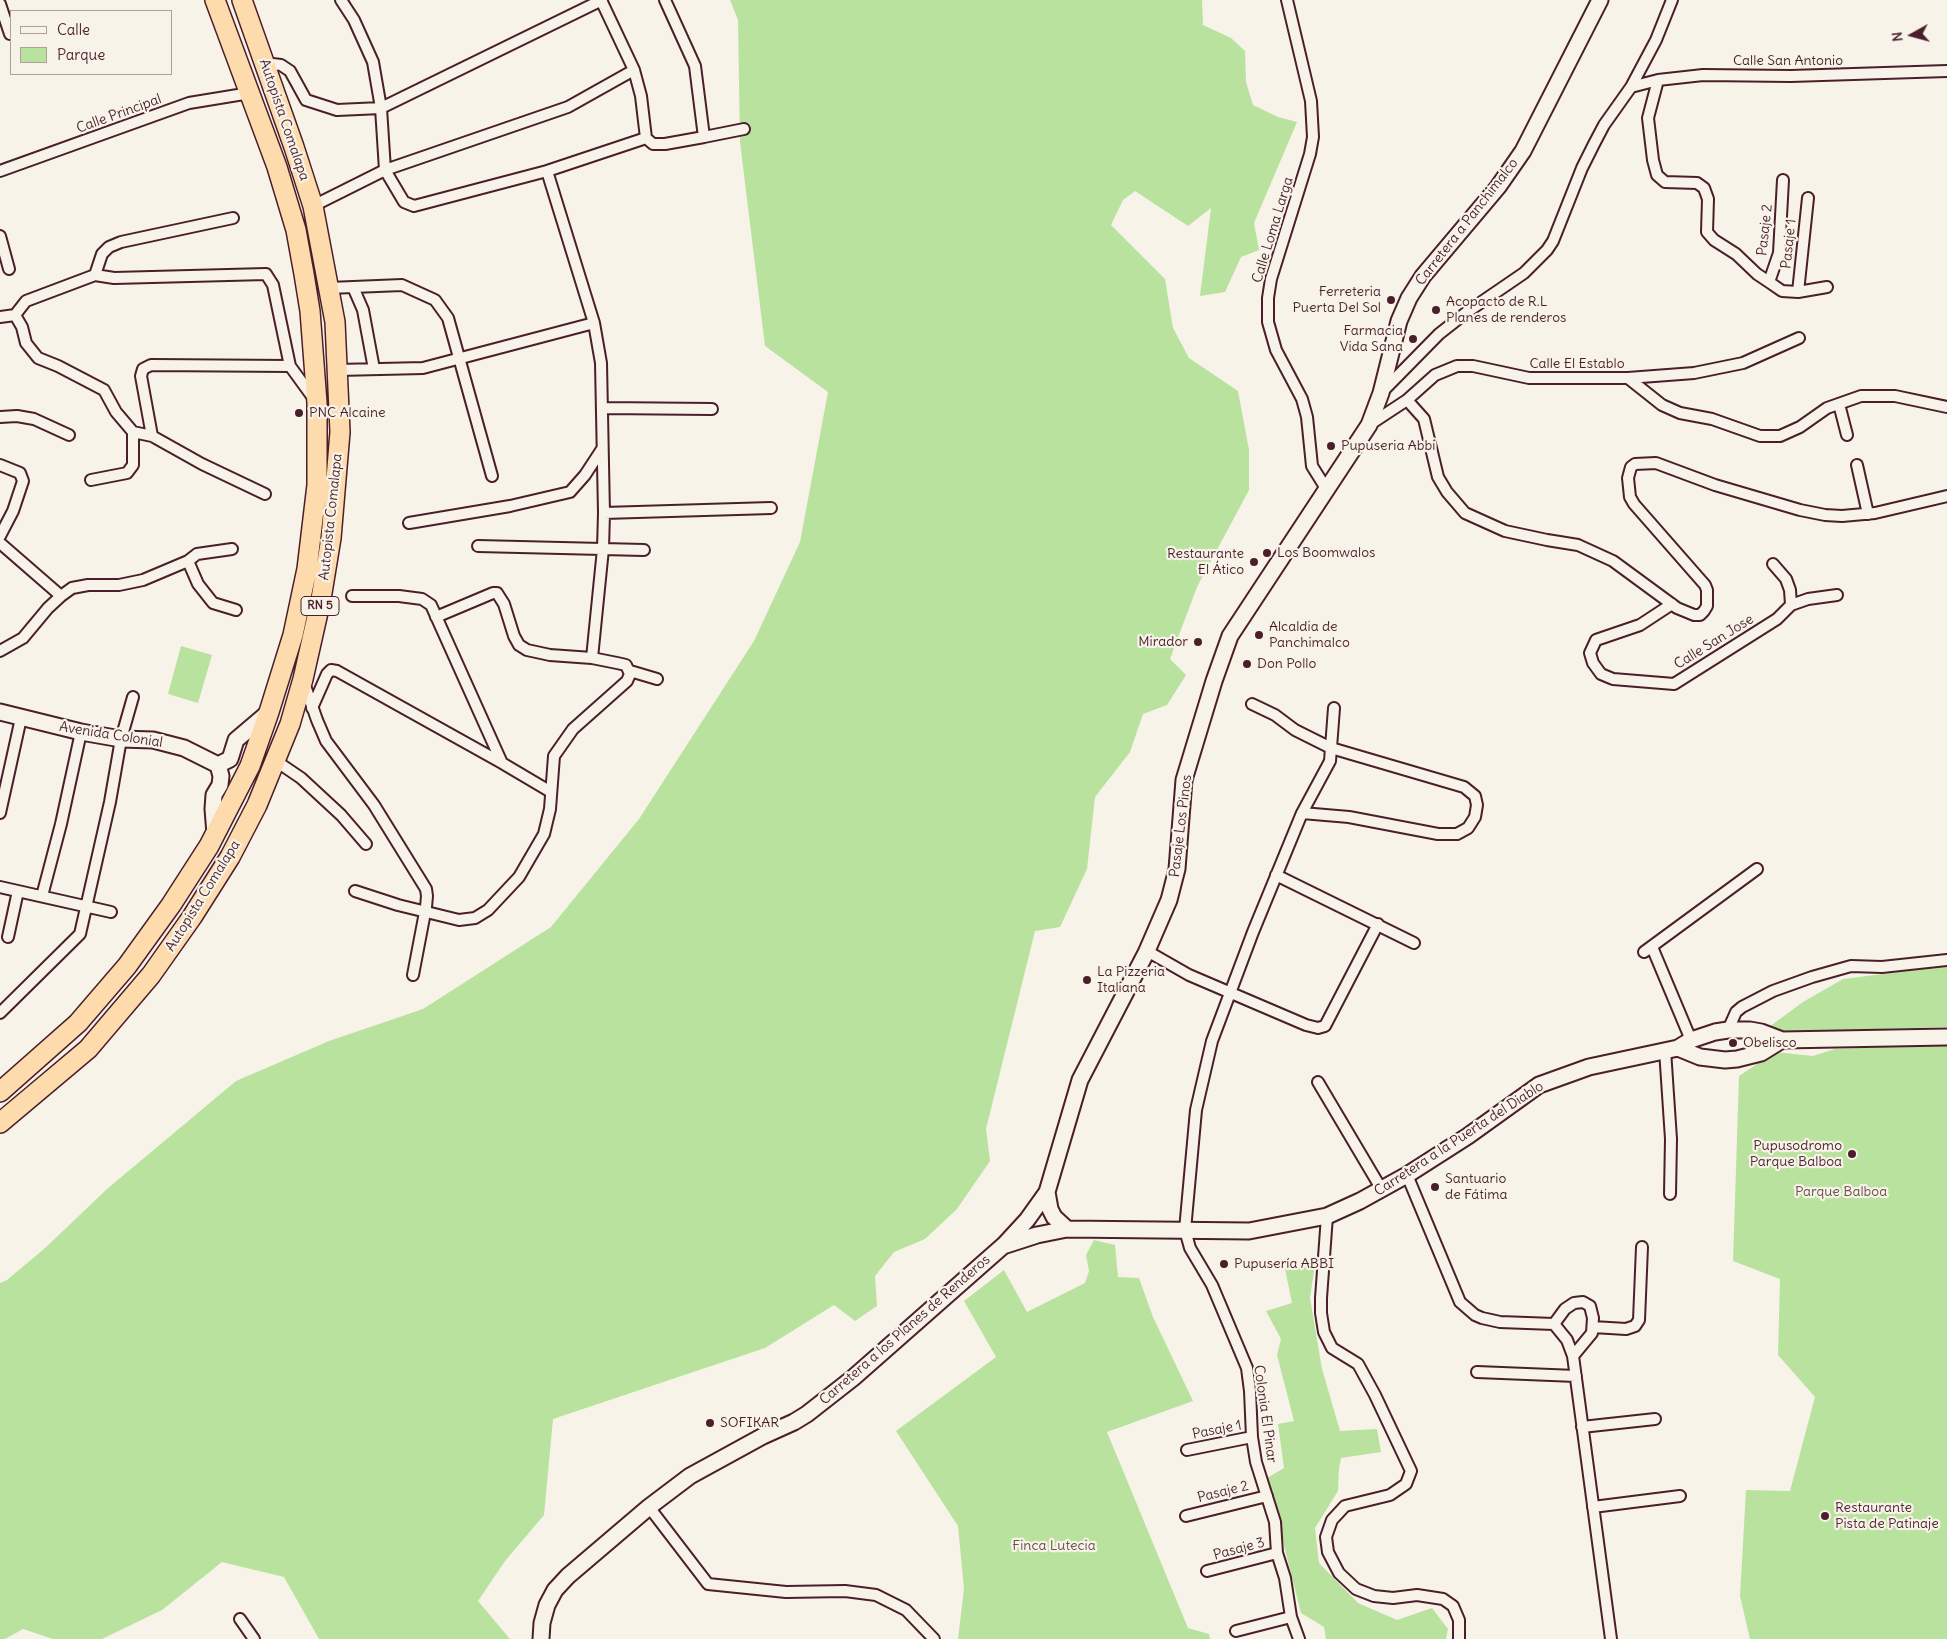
<!DOCTYPE html>
<html>
<head>
<meta charset="utf-8">
<style>
  body { margin:0 }
  #map { position:relative; width:1947px; height:1639px; overflow:hidden; background:#f7f3e8; font-family:Delius,sans-serif }
  canvas { display:block }
  .legend { position:absolute; left:10px; top:10px; width:162px; height:65px; box-sizing:border-box; background:#f7f3e8; border:1px solid #b29e9c; margin:0; padding:6px 9px; list-style:none; font-size:15px; color:#4a1f2b }
  .legend li { display:flex; align-items:center; gap:10px; height:25px }
  .legend b { width:25px; border:1px solid #b29e9c }
  .north { position:absolute; left:1887px; top:10px; width:50px; height:50px; -webkit-text-stroke:4px #f7f3e8; paint-order:stroke; rotate:263deg; font-size:14px; font-weight:700; line-height:20px; text-align:center; color:#4a1f2b }
  .north::after { content:''; display:block; margin:auto; width:18px; height:22px; background:#4a1f2b; clip-path:polygon(50% 0,100% 100%,50% 72%,0 100%) }
</style>
</head>
<body>
<div id="map">
<canvas width="1947" height="1639"></canvas>
<ul class="legend">
<li><b style="height:6px;background:#f7f3e8"></b>Calle</li>
<li><b style="height:14px;background:#b9e29f"></b>Parque</li>
</ul>
<div class="north">N</div>
</div>
<script>
const context = document.querySelector('canvas').getContext('2d');
context.lineJoin = 'round';
function fill(path, color) { context.fillStyle = color; context.fill(path, 'evenodd'); }
const toPath = rows => new Path2D(rows.map(r => 'M' + r).join(''));
function strokePath(path, color, width, dash) { context.strokeStyle = color; context.lineWidth = width; context.lineCap = dash ? 'butt' : 'round'; context.setLineDash(dash || []); context.stroke(path); }
function label(font, color, halo, rows, align = 'center') {
  context.font = font + ' Delius,sans-serif'; context.lineWidth = 4.5; context.setLineDash([]); context.textBaseline = 'middle'; context.strokeStyle = halo; context.fillStyle = color; for (const [text, x, y, turn = 0] of rows) {
    context.save(); context.translate(x, y); context.rotate((+turn || 0) * Math.PI / 180); context.textAlign = isNaN(turn) ? turn : align; if (halo) context.strokeText(text, 0, 0); context.fillText(text, 0, 0); context.restore();
  }
}
fill(toPath([
  [730,0,1202,0,1203,25,1231,38,1245,51,1246,82,1253,105,1278,117,1297,122,1254,223,1259,250,1241,257,1225,292,1200,296,1211,208,1188,226,1135,191,1123,200,1111,225,1165,279,1173,328,1189,358,1238,391,1249,450,1249,490,1197,587,1170,659,1186,675,1167,705,1143,714,1130,752,1095,797,1087,869,1060,927,1035,931,986,1129,990,1161,957,1209,925,1239,894,1252,875,1276,877,1306,855,1321,834,1305,765,1348,553,1419,544,1515,505,1561,478,1601,510,1639,319,1639,284,1577,222,1562,162,1610,102,1639,53,1639,23,1629,5,1639,0,1639,0,1283,7,1280,44,1249,107,1189,236,1081,329,1041,423,1009,551,927,639,819,754,641,800,542,828,392,765,346,740,142,738,20],
  [181,646,212,655,198,703,168,694],
  [1947,966,1947,1027,1785,1032,1769,1027,1803,1002,1843,979],
  [1947,1044,1947,1639,1750,1639,1740,1596,1746,1490,1790,1491,1815,1397,1778,1355,1780,1279,1733,1261,1739,1076,1775,1052,1813,1056,1835,1049],
  [1094,1240,1115,1245,1118,1277,1139,1278,1153,1317,1193,1401,1107,1432,1188,1628,1209,1634,1210,1639,958,1639,964,1589,958,1526,896,1431,996,1357,964,1301,1004,1270,1027,1312,1085,1283,1089,1271,1086,1255],
  [1315,1265,1310,1298,1322,1369,1340,1431,1377,1429,1381,1452,1341,1458,1339,1469,1338,1491,1315,1528,1319,1563,1358,1603,1397,1620,1432,1608,1448,1629,1446,1639,1326,1639,1324,1627,1301,1613,1267,1478,1284,1468,1278,1424,1294,1421,1277,1355,1281,1339,1266,1311,1292,1303,1285,1269]
]), '#b9e29f');
const street = toPath([
  [341,0,354,20,373,62,381,108,385,170,404,202,414,206,547,171],
  [601,0,634,70,641,96,646,138],
  [1287,0,1311,101,1313,137,1310,154,1271,279,1268,298,1268,322,1276,350,1302,399,1307,417,1312,466,1327,490],
  [0,4,10,34],
  [264,63,281,65,290,71,306,100,337,110,381,108,602,0],
  [1658,80,1648,118,1653,160,1657,175,1665,182,1697,183,1704,188,1708,199,1707,232,1714,240,1736,254,1757,274,1769,282,1782,291,1798,292,1827,287],
  [1631,87,1658,80,1703,75,1791,76,1947,71],
  [704,137,744,129],
  [0,171,189,103,250,93],
  [313,206,385,170,568,107,634,70],
  [0,236,9,269],
  [95,275,102,254,109,247,121,242,233,218],
  [1769,282,1779,253,1783,180],
  [353,287,363,310,374,369],
  [329,288,402,285,435,300,448,318,492,476],
  [1798,292,1808,198],
  [15,315,26,301,95,275,114,278,266,274,273,285,290,366],
  [0,317,15,315,22,327,26,343,38,358,58,366,104,390,116,412,133,432,152,436,202,464,265,494],
  [338,370,423,368,594,323],
  [1628,378,1662,405,1680,413,1712,419,1760,436,1780,436,1800,427,1827,408,1861,396,1895,396,1947,407],
  [1382,392,1439,334,1467,312,1524,273,1547,250,1553,241,1582,168,1594,144,1604,125,1631,87,1656,40,1672,0],
  [1407,400,1424,419,1438,477,1447,492,1465,513,1505,531,1547,540,1578,545,1613,561,1677,608,1694,615,1700,615,1704,611,1707,606,1707,590,1705,585,1634,504,1630,497,1628,478,1631,467,1635,464,1656,463,1715,485,1800,510,1825,515,1842,516,1875,513,1947,496],
  [1839,404,1847,435],
  [603,408,712,409],
  [0,417,17,416,34,419,69,435],
  [1369,425,1407,400,1435,375,1457,366,1473,366,1529,378,1628,378,1694,373,1743,363,1799,338],
  [152,436,141,376,143,369,151,365,290,366,314,399],
  [0,465,20,473,23,481,13,511,0,536],
  [1857,465,1868,514],
  [91,480,127,473,133,465,133,432],
  [604,513,771,508],
  [409,523,510,506,570,492,585,475,602,449],
  [0,543,61,596],
  [478,546,644,550],
  [188,561,198,584,213,603,236,610],
  [352,596,399,596,422,599,431,605,502,763],
  [1672,604,1640,625,1596,640,1590,653,1593,663,1601,674,1613,679,1674,684,1777,619,1791,605,1790,590,1786,579,1773,564],
  [1791,605,1808,599,1837,595],
  [0,651,23,638,48,608,61,596,72,588,88,585,119,585,143,580,188,561,197,554,232,549],
  [592,658,603,549,604,513,601,363,594,323,547,171,646,138,653,144,665,144,704,137,695,66,665,0],
  [630,671,657,679],
  [304,683,317,720,326,741,374,805,426,889,427,896,426,907,413,975],
  [1252,704,1275,715,1295,730,1331,748,1464,787,1475,796,1477,805,1475,817,1468,828,1457,834,1438,834,1349,817,1302,813],
  [312,708,327,674,331,670,337,671,502,763,551,792],
  [276,761,301,778,341,815,366,844],
  [0,813,21,718],
  [1276,875,1414,943],
  [0,887,111,912],
  [355,891,398,905,459,920,475,918,488,910,519,877,544,834,550,809,554,756,573,729,627,681,630,674,626,665,617,663,592,658,550,655,527,650,519,645,514,636,504,604,497,593,493,593,436,617],
  [42,896,61,824,81,732],
  [8,937,18,891],
  [1652,947,1691,1040],
  [1147,951,1189,975,1306,1025,1318,1028,1325,1026,1378,924],
  [1644,952,1757,869],
  [0,1013,80,934,110,802,121,739,133,697],
  [1728,1030,1736,1012,1742,1007,1773,991,1812,977,1851,966,1882,967,1947,960],
  [1665,1050,1671,1139,1670,1194],
  [1318,1082,1382,1190],
  [1407,1175,1460,1302,1475,1315,1482,1318,1500,1322,1554,1324,1567,1340,1573,1356,1611,1639],
  [1327,1216,1321,1298,1321,1313,1324,1332,1332,1348,1358,1364,1375,1395,1411,1471,1406,1484,1390,1495,1345,1506,1332,1520,1326,1537,1328,1552,1339,1573,1356,1589,1374,1596,1393,1598,1417,1595,1443,1599,1453,1606,1459,1620,1459,1639],
  [1554,1324,1565,1309,1574,1303,1583,1302,1590,1306,1593,1318,1592,1333,1573,1356],
  [1593,1327,1626,1329,1635,1326,1639,1320,1642,1247],
  [1477,1372,1576,1376],
  [1582,1427,1655,1419],
  [1187,1450,1252,1437],
  [649,1507,708,1584,786,1592,845,1591,876,1595,906,1610,934,1639],
  [1593,1507,1680,1496],
  [1186,1516,1267,1496],
  [1207,1571,1277,1553],
  [240,1619,254,1639],
  [1236,1631,1291,1617],
  [1299,1639,1291,1617,1285,1578,1277,1553,1275,1522,1256,1462,1252,1437,1250,1391,1247,1368,1212,1285,1190,1248,1185,1230,1196,1110,1212,1041,1253,932,1302,813,1330,761,1334,708]
]);
const secondary = toPath([
  [0,712,81,732,121,739,153,740,184,748,218,765,221,776,220,785,214,795,213,809,215,834],
  [218,765,230,759,236,740,269,712],
  [1678,1048,1700,1057,1725,1060,1737,1059,1761,1053,1782,1040],
  [1047,1192,1050,1209,1054,1217,1067,1229],
  [1006,1245,1037,1235,1067,1229,1249,1231,1327,1216,1360,1201,1407,1175,1468,1136,1539,1085,1589,1067,1678,1048,1691,1040,1715,1032,1728,1030,1750,1030,1761,1032,1782,1040,1947,1037],
  [541,1639,542,1623,547,1605,555,1590,568,1576,649,1507,690,1476,763,1436,794,1422,807,1414,853,1378,1004,1245,1027,1220,1047,1192,1080,1080,1146,953,1169,900,1177,869,1184,780,1214,681,1230,636,1369,425,1381,393,1399,321,1409,298,1423,276,1498,187,1523,151,1600,0]
]);
const highway = toPath([
  [0,1092,78,1023,127,966,171,905,209,846,250,766,269,712,293,635,307,569,317,485,317,403,310,311,304,274,296,230,277,167,215,0],
  [0,1123,88,1049,151,975,192,917,230,857,257,805,290,724,303,679,321,599,331,538,340,432,335,322,313,206,294,147,242,0]
]);
strokePath(street, '#4a1f2b', 14);
strokePath(secondary, '#4a1f2b', 19);
strokePath(highway, '#4a1f2b', 22);
strokePath(street, '#f7f3e8', 10);
strokePath(secondary, '#f7f3e8', 15);
strokePath(highway, '#fedbac', 19);
for (const [x, y, r, color] of [
  [1391,300,5,"#4a1f2b"],
  [1436,310,5,"#4a1f2b"],
  [1413,339,5,"#4a1f2b"],
  [299,413,5,"#4a1f2b"],
  [1331,446,5,"#4a1f2b"],
  [1267,553,5,"#4a1f2b"],
  [1254,562,5,"#4a1f2b"],
  [1259,635,5,"#4a1f2b"],
  [1198,642,5,"#4a1f2b"],
  [1247,664,5,"#4a1f2b"],
  [1087,980,5,"#4a1f2b"],
  [1733,1043,5,"#4a1f2b"],
  [1852,1154,5,"#4a1f2b"],
  [1435,1187,5,"#4a1f2b"],
  [1224,1264,5,"#4a1f2b"],
  [710,1423,5,"#4a1f2b"],
  [1825,1516,5,"#4a1f2b"]
]) { const dot = new Path2D(); dot.arc(x, y, r, 0, 2 * Math.PI); context.fillStyle = color; context.fill(dot); strokePath(dot, '#f7f3e8', 2); }
for (const [x, y, w] of [
  [320,606,38]
]) { const box = new Path2D(); box.roundRect(x - w / 2, y - 9.5, w, 19, 4); context.fillStyle = '#f7f3e8'; context.fill(box); strokePath(box, '#4a1f2b', 1); }
label('bold 12px', '#4a1f2b', null, [
  ["RN 5",320,606]
]);
label('14px', '#4a1f2b', '#f7f3e8', [
  ["Calle San Antonio",1788,61],
  ["Calle Principal",119,114,-20],
  ["Autopista Comalapa",284,120,71],
  ["Carretera a Panchimalco",1467,222,-52],
  ["Calle Loma Larga",1273,230,-73],
  ["Pasaje 2",1765,230,-84],
  ["Pasaje 1",1789,244,-84],
  ["Calle El Establo",1577,364],
  ["Autopista Comalapa",331,517,-84],
  ["Calle San Jose",1714,642,-32],
  ["Avenida Colonial",111,735,9],
  ["Pasaje Los Pinos",1181,826,-83],
  ["Autopista Comalapa",203,896,-58],
  ["Carretera a la Puerta del Diablo",1459,1139,-33],
  ["Carretera a los Planes de Renderos",905,1330,-41],
  ["Colonia El Pinar",1265,1414,82],
  ["Pasaje 1",1217,1430,-11],
  ["Pasaje 2",1223,1492,-14],
  ["Pasaje 3",1239,1549,-15]
]);
label('14px', '#4a1f2b', '#f7f3e8', [
  ["Ferreteria",1381,292,"right"],
  ["Puerta Del Sol",1381,308,"right"],
  ["Acopacto de R.L",1446,302],
  ["Planes de renderos",1446,318],
  ["Farmacia",1403,331,"right"],
  ["Vida Sana",1403,347,"right"],
  ["PNC Alcaine",309,413],
  ["Pupuseria Abbi",1341,446],
  ["Los Boomwalos",1277,553],
  ["Restaurante",1244,554,"right"],
  ["El Ático",1244,570,"right"],
  ["Alcaldia de",1269,627],
  ["Panchimalco",1269,643],
  ["Mirador",1188,642,"right"],
  ["Don Pollo",1257,664],
  ["La Pizzeria",1097,972],
  ["Italiana",1097,988],
  ["Obelisco",1743,1043],
  ["Pupusodromo",1842,1146,"right"],
  ["Parque Balboa",1842,1162,"right"],
  ["Santuario",1445,1179],
  ["de Fátima",1445,1195],
  ["Pupusería ABBI",1234,1264],
  ["SOFIKAR",720,1423],
  ["Restaurante",1835,1508],
  ["Pista de Patinaje",1835,1524]
], 'left');
label('14px', '#665048', '#f7f3e8', [
  ["Parque Balboa",1841,1192],
  ["Finca Lutecia",1054,1546]
]);
</script>
</body>
</html>
